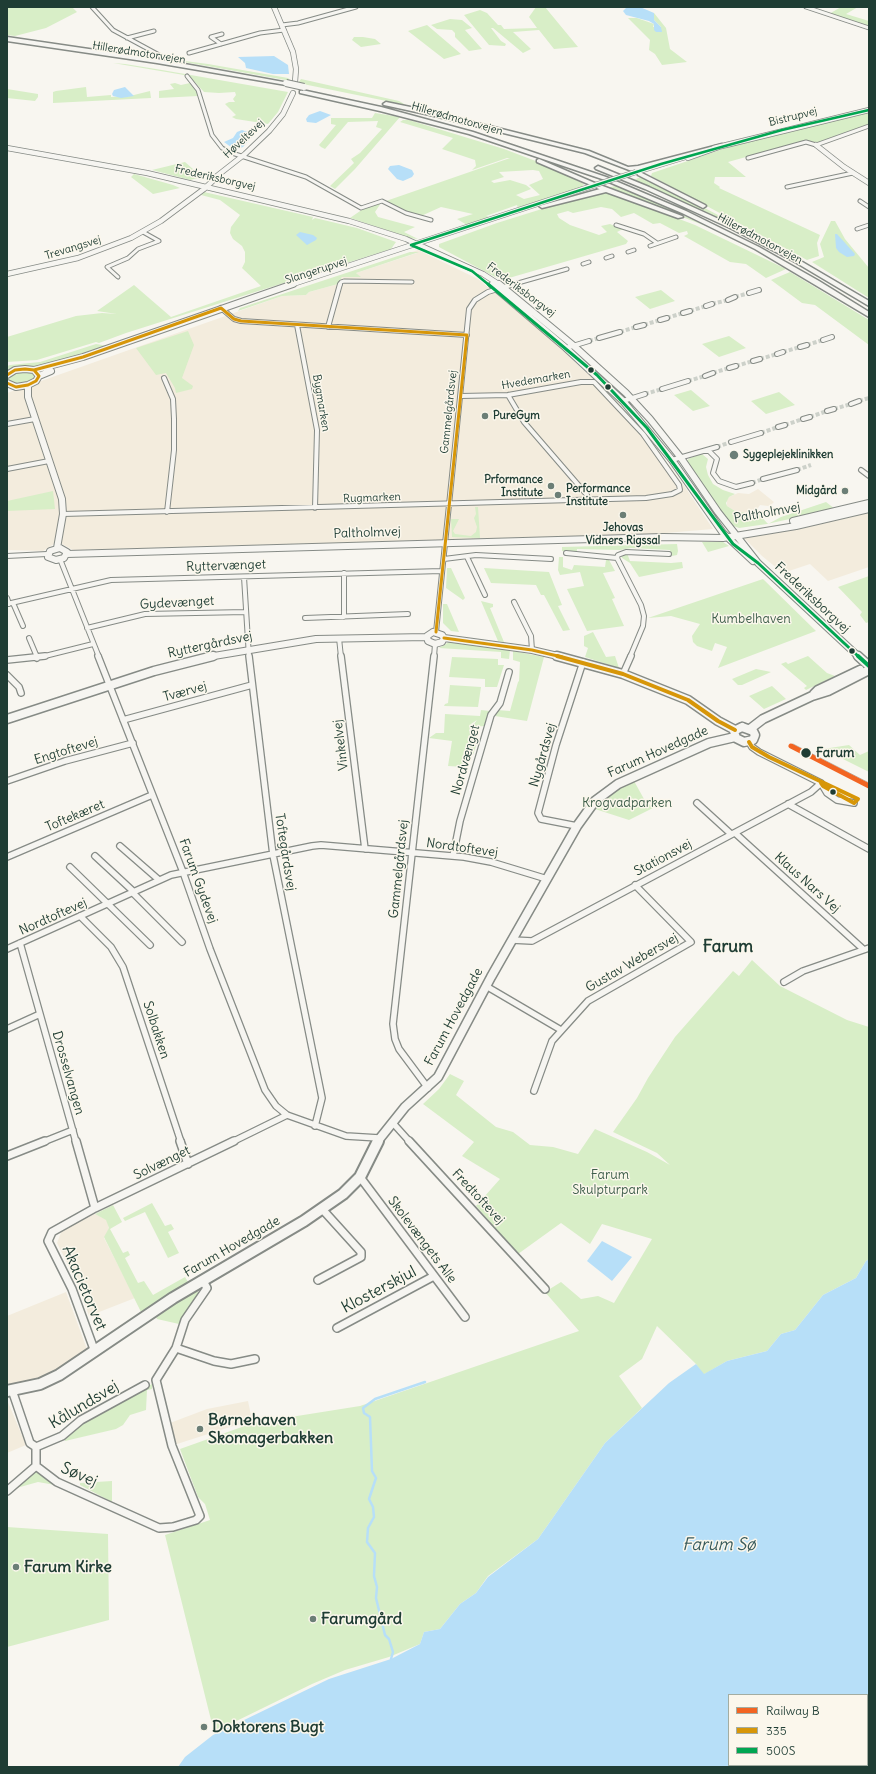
<!DOCTYPE html>
<html>
<head>
<meta charset="utf-8">
<style>
  body { margin:0 }
  #map { position:relative; width:876px; height:1774px; overflow:hidden; background:#f8f6f0; font-family:Delius,sans-serif }
  canvas { display:block }
  .frame { position:absolute; inset:0; border:8px solid #1f3d34; pointer-events:none }
  .legend { position:absolute; left:728px; top:1694px; width:140px; height:72px; box-sizing:border-box; background:#fbf7ec; border:1px solid #a3ada2; margin:0; padding:5px 7px; list-style:none; font-size:12px; color:#1f3d34 }
  .legend li { display:flex; align-items:center; gap:8px; height:20px }
  .legend b { width:20px; border:1px solid #a3ada2 }
</style>
</head>
<body>
<div id="map">
<canvas width="876" height="1774"></canvas>
<div class="frame"></div>
<ul class="legend">
<li><b style="height:5px;background:#f26522"></b>Railway B</li>
<li><b style="height:5px;background:#d79608"></b>335</li>
<li><b style="height:5px;background:#00a651"></b>500S</li>
</ul>
</div>
<script>
const context = document.querySelector('canvas').getContext('2d');
context.lineJoin = 'round';
function fill(path, color) { context.fillStyle = color; context.fill(path, 'evenodd'); }
const toPath = rows => new Path2D(rows.map(r => 'M' + r).join(''));
function strokePath(path, color, width, dash) { context.strokeStyle = color; context.lineWidth = width; context.lineCap = dash ? 'butt' : 'round'; context.setLineDash(dash || []); context.stroke(path); }
function label(font, color, halo, rows, align = 'center') {
  context.font = font + ' Delius,sans-serif'; context.lineWidth = 3; context.setLineDash([]); context.textBaseline = 'middle'; context.strokeStyle = halo; context.fillStyle = color; for (const [text, x, y, turn = 0] of rows) {
    context.save(); context.translate(x, y); context.rotate((+turn || 0) * Math.PI / 180); context.textAlign = isNaN(turn) ? turn : align; if (halo) context.strokeText(text, 0, 0); context.fillText(text, 0, 0); context.restore();
  }
}
fill(toPath([
  [418,250,478,279,552,340,582,369,609,391,648,436,683,484,713,529,654,534,73,550,62,544,54,544,43,551,7,550,7,393,282,296,306,295,309,292,338,284,342,277,360,277,356,273,417,253,412,252],
  [758,489,774,502,772,504,768,506,760,505,756,511,746,513,735,511,727,506,727,500,729,497,738,493,749,494],
  [869,513,869,567,828,581,810,564,783,573,762,556,744,538,799,529],
  [95,1214,107,1220,109,1229,104,1238,135,1298,89,1316,78,1284,57,1243,62,1230],
  [66,1292,88,1352,59,1371,35,1380,7,1385,7,1316],
  [7,1400,26,1445,7,1453],
  [248,1401,252,1420,177,1444,170,1423,207,1409]
]), '#f3ecdd');
fill(toPath([
  [7,7,72,7,77,12,46,28,15,36,7,35],
  [536,7,545,7,578,47,554,49,539,30,513,32,531,49,523,53,493,28,491,28,501,41,506,44,505,46,489,45,464,15,480,10,487,13,498,25,501,25,504,29,537,28,529,17],
  [841,7,858,7,846,14,869,21,869,28,829,14],
  [654,13,666,28,670,49,687,62,662,65,655,54,649,50,650,40,628,18,637,18,654,24,653,27,661,27,654,20],
  [450,19,462,20,472,28,465,30,482,49,469,51,455,37,455,33,452,30,437,29,431,25],
  [427,25,461,54,444,59,408,31],
  [354,37,363,37,375,39,381,44,361,47,352,40],
  [162,58,208,64,288,78,291,81],
  [113,63,125,64,162,70,288,92,278,112,268,124,236,119,232,117,236,115,225,104,229,102,235,102,233,99,236,95,235,92,219,93,204,92,190,77,184,75],
  [301,79,399,101,406,105,298,83],
  [175,83,181,85,190,83,196,89,198,96,159,98,159,91,174,89,170,84],
  [86,87,87,97,111,95,111,97,130,96,150,91,151,98,53,103,53,92,56,91],
  [7,89,38,94,38,97,35,101,7,98],
  [869,112,869,124,858,129,837,135,831,140,817,143,807,140,728,162,746,177,715,177,714,183,720,187,719,188,820,235,817,243,819,256,807,260,651,176,652,173,738,144],
  [375,113,400,117,355,169,335,189,330,186,354,163,351,159,360,153,382,129,376,127,378,121,348,122,325,149,321,147,319,145,336,125,331,124,331,118,372,118],
  [403,120,409,120,504,149,541,163,584,184,582,187,518,208,517,205,486,216,490,217,467,225,457,219,473,214,441,207,421,216,407,212,386,201,510,158,507,158,472,170,476,166,475,160,442,149,453,138,400,122],
  [533,170,539,171,543,179,529,185,540,195,524,199,516,195,531,189,526,185,510,180,494,183,491,181,504,177,499,172],
  [185,162,202,177,190,180,152,170],
  [134,174,173,185,180,188,153,194,131,177],
  [642,176,699,205,754,234,634,180],
  [619,185,638,195,711,228,607,188],
  [204,192,313,217,312,220,315,218,357,228,396,242,391,249,126,333,99,343,96,342,37,360,7,362,7,337,76,316,102,313,117,314,97,311,134,285,171,317,261,286,242,268,245,262,245,252,242,246,233,239,230,233,231,227,240,215,220,200,201,195],
  [604,192,613,194,695,225,786,269,766,278,746,264,730,262,684,236,688,234,687,231,679,233,660,223,653,224,634,213,621,217,612,209,601,207,573,213,568,211,557,214,559,218,570,225,599,235,607,232,601,226,610,224,623,229,617,232,628,241,626,244,509,278,497,278,439,247,439,244,497,223,593,193],
  [381,203,375,212,378,217,415,227,404,232,418,239,410,238,350,218,363,209],
  [831,221,835,221,845,239,869,268,869,298,812,262,824,257,820,244],
  [410,252,419,252,356,273,361,277,342,277,338,284,309,292,306,295,282,296,238,311,240,308,258,302],
  [790,272,869,320,869,345,815,305,802,303,771,280],
  [661,290,675,301,650,309,635,297],
  [188,331,194,345,182,378,193,386,192,389,176,393,175,388,166,373,156,375,136,348],
  [729,336,746,348,719,357,702,344],
  [96,344,108,346,82,356,34,367,19,367,7,371,7,366,10,365,40,362],
  [17,371,33,373,35,378,32,381,17,385,9,382,8,377],
  [691,390,710,406,693,411,674,395],
  [779,392,795,405,766,414,751,401],
  [702,454,708,459,706,467,708,475,713,484,723,490,735,494,729,497,726,503,727,506,735,511,746,513,756,511,768,524,781,517,826,502,835,509,767,524,739,528,731,525,686,461,690,458],
  [53,491,55,509,7,511,7,501],
  [475,507,478,507,480,538,452,537,451,519,459,519,453,531,455,534,471,536,476,532,477,527,474,518,476,514],
  [702,542,723,542,729,546,708,552],
  [677,544,678,551,677,555,672,556,670,550,631,548,620,550,577,549,577,551,562,551,562,547],
  [627,553,630,561,671,563,682,562,683,568,639,577,630,563,622,558,621,555],
  [559,557,563,557,563,567,572,570,574,565,605,567,606,560,609,560,615,571,603,573,615,598,612,599,624,626,587,631,567,589,584,586,580,572,560,575,558,570],
  [447,568,451,568,465,598,463,600,446,588],
  [484,568,549,572,562,605,558,606,570,630,563,631,544,595,541,595,536,585,491,583],
  [869,576,869,622,866,623,860,615,862,612,838,587],
  [763,579,816,631,718,668,727,647,715,643,712,651,697,646,693,642,692,636,700,624,671,616,648,618],
  [481,601,493,604,493,607,490,608,504,642,498,641],
  [443,604,447,604,459,632,451,631,443,623],
  [593,632,606,657,615,656,619,668,585,657,588,648,584,646,584,636],
  [449,642,510,650,509,659,501,658,501,652,439,648],
  [513,651,544,657,527,721,495,716,497,710,510,711,518,682,519,681,520,662,513,660],
  [808,656,827,673,835,676,806,690,804,688,807,686,781,664,786,662,788,664],
  [452,657,498,659,498,665,504,665,497,687,485,687,485,679,449,677],
  [756,669,771,672,742,685,738,685,732,679],
  [450,685,481,687,478,707,444,706,445,704,448,703],
  [772,686,786,699,764,709,749,696],
  [481,710,490,711,484,726,475,727,474,724,477,720,471,724,469,731,474,732,472,742,477,743,473,755,468,754,464,767,448,766,452,741,429,738,436,733,444,733,445,714,480,716],
  [849,745,860,755,869,751,869,772,823,749],
  [634,781,644,799,653,808,629,820,595,809,610,794],
  [752,960,780,986,847,1020,869,1027,869,1259,866,1261,856,1278,823,1295,795,1330,781,1334,767,1351,727,1361,703,1375,696,1364,657,1326,642,1359,619,1376,642,1408,605,1443,538,1539,488,1576,476,1593,460,1604,440,1629,424,1632,420,1644,389,1657,345,1670,312,1684,214,1732,165,1535,210,1520,205,1504,198,1497,180,1449,253,1423,360,1406,579,1331,545,1292,561,1282,581,1299,598,1296,614,1303,652,1239,602,1224,590,1244,561,1223,518,1254,476,1206,500,1179,462,1156,474,1142,423,1104,439,1089,450,1074,464,1081,456,1095,496,1127,513,1132,530,1145,553,1147,578,1154,595,1129,647,1152,670,1165,657,1153,613,1132,637,1098,648,1078,675,1037,733,971,739,976],
  [152,1203,165,1226,171,1224,174,1229,168,1232,179,1253,168,1258,145,1212,125,1221,123,1218],
  [113,1205,122,1222,110,1229,123,1253,128,1251,130,1255,125,1258,138,1283,144,1281,153,1295,185,1277,188,1282,141,1312,104,1237,109,1228,106,1220,95,1214],
  [197,1291,199,1293,179,1324,157,1319,155,1314,189,1292],
  [152,1384,152,1389,147,1390,146,1410,130,1415,123,1425,116,1429,65,1441,65,1438,79,1425],
  [34,1471,37,1471,67,1490,55,1485,38,1482,13,1489],
  [112,1481,112,1502,80,1485,80,1483],
  [7,1527,108,1534,109,1620,7,1647]
]), '#d8eec7');
fill(toPath([
  [627,7,640,7,654,13,654,20,661,27,662,32,656,32,654,30,654,24,649,21,626,15,623,11],
  [274,56,288,65,289,74,273,74,246,68,245,63,238,57],
  [125,87,134,96,121,98,113,96,112,94,114,90],
  [320,111,331,115,316,123,307,122,306,119,309,115],
  [242,130,250,133,252,137,243,147,235,150,224,142,233,138,237,132],
  [399,165,412,170,414,174,412,177,403,181,397,179,388,169,390,166],
  [300,232,313,235,317,238,316,240,307,245,296,235],
  [835,234,837,234,855,254,854,256,847,257,839,252,836,248],
  [602,1241,632,1257,612,1281,587,1261],
  [869,1259,869,1767,178,1767,185,1757,213,1735,329,1679,391,1659,420,1644,424,1632,440,1629,460,1604,476,1593,488,1577,538,1539,605,1443,669,1383,696,1364,704,1374,727,1361,767,1351,781,1334,795,1330,823,1295,856,1278,866,1261],
  [729,1695,867,1695,867,1765,729,1765]
]), '#b7dff8');
strokePath(toPath([
  [391,1659,393,1652,389,1639,385,1635,376,1598,377,1587,374,1576,375,1553,367,1542,368,1528,374,1517,373,1507,369,1499,376,1478,372,1471,370,1417,364,1413,363,1408,375,1399,425,1382]
]), '#b7dff8', 2.5);
strokePath(toPath([
  [735,297,749,293],
  [712,304,728,300],
  [690,311,706,306],
  [667,318,683,313],
  [644,325,660,320],
  [620,332,636,327],
  [589,341,599,338],
  [807,345,823,340],
  [783,352,800,347],
  [760,359,777,354],
  [736,366,753,361],
  [713,373,729,368],
  [688,381,705,376],
  [645,394,662,389],
  [859,401,869,398],
  [834,409,851,404],
  [810,417,827,411],
  [785,425,803,419],
  [761,433,778,427],
  [717,447,731,442],
  [797,470,811,465],
  [752,483,763,479]
]), '#cdd1ca', 4, [4, 2]);
const streetFar3 = toPath([
  [92,7,113,30,161,56],
  [806,7,869,28],
  [282,25,298,23,356,7],
  [127,38,154,31],
  [221,44,211,37,222,34],
  [189,53,260,33,284,30],
  [187,76,198,90,212,135,222,148,232,153,306,177,361,208,382,201,406,213,431,220],
  [748,158,806,142,816,145,869,126],
  [787,187,853,173],
  [860,201,869,207],
  [616,225,644,234,657,243],
  [857,229,869,225],
  [650,246,676,237],
  [628,252,634,250],
  [606,258,612,256],
  [583,264,589,262],
  [118,277,107,267,128,258,138,249,159,241,143,232],
  [340,285,341,282,344,281,412,282],
  [511,285,567,269]
]);
const streetFar2 = toPath([
  [749,293,759,290],
  [728,300,735,297],
  [706,306,712,304],
  [221,308,234,319,241,321,467,335],
  [683,313,690,311],
  [660,320,667,318],
  [297,325,317,430,315,508],
  [328,327,340,284],
  [636,327,644,325],
  [599,338,620,332],
  [823,340,832,337],
  [800,347,807,345],
  [566,348,589,341],
  [777,354,783,352],
  [753,361,760,359],
  [729,368,736,366],
  [705,376,713,373],
  [164,378,173,399,174,419,174,450,167,512],
  [662,389,688,381],
  [508,395,524,422,587,495,588,500],
  [623,401,645,394],
  [851,404,859,401],
  [827,411,834,409],
  [803,419,810,417],
  [7,424,35,419],
  [778,427,785,425],
  [731,442,761,433],
  [708,450,717,459,713,473,719,481,736,487,752,483],
  [672,460,717,447],
  [7,469,49,461],
  [861,470,869,476],
  [763,479,797,470],
  [63,514,646,498,672,494,680,490,679,485,643,434,594,382,581,382,508,395,461,396],
  [566,553,617,558],
  [7,556,47,554],
  [467,557,485,595],
  [60,559,99,657],
  [444,559,476,555,551,559],
  [344,573,344,617],
  [244,577,249,657],
  [7,598,9,604],
  [514,602,531,636,532,650],
  [13,603,23,626],
  [7,604,111,580,442,571],
  [305,618,408,614],
  [87,628,145,614,246,612],
  [436,632,469,309,475,300,488,292,514,284],
  [29,638,37,657],
  [339,638,341,657],
  [41,657,93,644],
  [434,657,435,644],
  [630,657,643,626,644,616,641,605,617,558,618,555,626,552,669,554]
]);
const streetFar1 = toPath([
  [36,656,37,658],
  [98,656,183,872,210,949,265,1090,276,1106,287,1115,346,1136,379,1138],
  [249,656,273,855,322,1098,315,1126],
  [341,656,365,849],
  [7,660,45,656],
  [623,674,631,656],
  [7,675,19,687,21,693],
  [123,720,252,685],
  [749,742,752,747,759,752,821,783,827,793,837,800,854,803],
  [7,781,65,761,133,743],
  [697,803,731,834],
  [788,804,869,849],
  [577,826,541,819,538,813,556,745,583,662],
  [735,833,863,949],
  [120,846,159,880],
  [95,856,134,892],
  [453,856,460,821,491,715,500,703,509,672],
  [7,857,152,795],
  [70,867,150,945],
  [133,893,182,942],
  [80,916,111,947,123,967,181,1142],
  [512,940,532,941,811,792,821,783],
  [20,943,76,1142],
  [7,949,171,875,312,846,321,845,464,857,491,862,547,879],
  [784,982,803,971,869,948],
  [486,986,561,1030],
  [7,1029,40,1014],
  [428,1088,399,1049,395,1039,393,1024,434,656],
  [534,1091,552,1041,588,1001,691,942,635,885],
  [392,1122,410,1142],
  [43,1142,73,1130],
  [232,1142,287,1115]
]);
const street = toPath([
  [76,1141,95,1208],
  [180,1141,188,1164],
  [409,1141,545,1289],
  [7,1156,45,1141],
  [360,1177,465,1317],
  [318,1280,361,1257,361,1252,323,1210],
  [337,1328,434,1276],
  [176,1348,214,1361,231,1364,255,1359],
  [95,1352,72,1289,48,1241,52,1232,95,1208,234,1141],
  [12,1390,30,1443,36,1447,36,1466],
  [36,1447,62,1436,81,1420,145,1385],
  [36,1466,57,1482,159,1528,173,1527,196,1520,200,1516,172,1446,156,1380,176,1348,185,1320,207,1288,203,1281],
  [7,1491,36,1466]
]);
const secondaryFar3 = toPath([
  [274,7,293,52,296,69,295,82],
  [816,145,844,167,869,183],
  [7,148,147,173,349,221,406,239,483,274,500,285],
  [714,148,869,110],
  [688,158,719,147],
  [636,172,692,155],
  [213,179,245,154,269,131,283,114,293,93],
  [7,274,78,258,131,238,161,221,204,189,218,176],
  [290,285,595,185,600,187]
]);
const secondaryFar2 = toPath([
  [499,284,574,346,626,393,650,419,681,458,718,512,758,563,859,657],
  [492,285,566,348,623,401,672,460,723,533,753,561],
  [34,370,83,357,293,284],
  [7,375,15,370,25,369,34,370,39,376,36,381,28,385,16,387,7,383],
  [39,376,51,371],
  [28,385,28,397,62,499,63,514,57,548],
  [793,521,869,503],
  [60,548,67,552,64,558,56,560,48,557,50,551,60,548],
  [67,554,663,537,723,538,796,526,869,509],
  [433,632,442,635,444,638,442,642,435,644,428,641,427,636,433,632],
  [444,638,532,650,562,657],
  [208,657,316,639,426,637]
]);
const secondaryFar1 = toPath([
  [557,656,623,674,688,700,718,721,735,730],
  [858,656,869,666],
  [814,694,818,690,860,670],
  [7,719,154,671,213,656],
  [742,727,753,731,755,735,753,740,744,742,736,738,734,731,742,727],
  [750,729,763,719,812,696,828,691,869,670],
  [377,1142,405,1107,438,1077,491,977,577,826,595,801,618,784,709,743,735,737]
]);
const secondary = toPath([
  [7,1391,40,1384,59,1375,173,1298,304,1221,343,1194,360,1177,378,1141]
]);
const highway = toPath([
  [7,37,157,59,289,83,286,85,157,63,7,41,7,37],
  [302,90,381,107,473,132,606,177,686,211,759,247,819,281,869,312,869,317,755,249,682,213,602,179,469,134,380,111,300,93,300,91,302,90],
  [386,102,430,111,589,151,628,167,638,166,722,144,725,146,636,170,705,205,706,206,703,208,638,175,637,173,585,153,430,115,384,105,383,104,386,102],
  [539,159,597,184,598,185,593,186,537,162,537,160,539,159],
  [598,166,649,187,734,226,799,260,869,301,869,306,795,262,730,228,645,189,596,169,595,168,598,166],
  [600,185,682,216,683,217,678,218,606,192,542,208,539,206,600,189,597,187,600,185]
]);
strokePath(streetFar3, '#868b86', 5);
strokePath(streetFar2, '#868b86', 6);
strokePath(streetFar1, '#868b86', 8);
strokePath(street, '#868b86', 10);
strokePath(secondaryFar3, '#868b86', 6);
strokePath(secondaryFar2, '#868b86', 8);
strokePath(secondaryFar1, '#868b86', 11);
strokePath(secondary, '#868b86', 14);
strokePath(highway, '#868b86', 3);
strokePath(streetFar3, '#f6f5f1', 3);
strokePath(streetFar2, '#f6f5f1', 4);
strokePath(streetFar1, '#f6f5f1', 5.5);
strokePath(street, '#f6f5f1', 7);
strokePath(secondaryFar3, '#f6f5f1', 4.5);
strokePath(secondaryFar2, '#f6f5f1', 6);
strokePath(secondaryFar1, '#f6f5f1', 8);
strokePath(secondary, '#f6f5f1', 10);
fill(highway, '#f6f5f1');
strokePath(toPath([
  [793,744,869,783]
]), '#b2b5b1', 1);
const secondaryBridge = toPath([
  [595,185,636,172]
]);
const highwayBridge = toPath([
  [286,83,304,87]
]);
strokePath(secondaryBridge, '#868b86', 6, []);
strokePath(highwayBridge, '#868b86', 8, []);
strokePath(secondaryBridge, '#f6f5f1', 4.5);
strokePath(highwayBridge, '#f6f5f1', 6);
strokePath(toPath([
  [34,370,83,357,221,308,234,319,241,321,467,335],
  [7,375,15,370,25,369,34,370,39,376,36,381,28,385,16,387,7,383],
  [436,632,467,335],
  [444,638,532,650,562,657]
]), '#d79608', 3);
strokePath(toPath([
  [557,656,623,674,688,700,718,721,735,730],
  [749,742,752,747,769,757,858,799,854,803,823,786,821,783]
]), '#d79608', 4);
strokePath(toPath([
  [411,245,472,271,489,285],
  [411,245,661,164,782,130,869,110]
]), '#00a651', 2.5);
strokePath(toPath([
  [488,284,597,375,647,428,733,544,758,563,859,657]
]), '#00a651', 3);
strokePath(toPath([
  [858,656,869,666]
]), '#00a651', 4);
strokePath(toPath([
  [791,746,869,786]
]), '#f26522', 5);
for (const [x, y, r, color] of [
  [591,370,3.5,"#1f3d34"],
  [608,387,3.5,"#1f3d34"],
  [485,416,4,"#6b7e76"],
  [734,455,5,"#6b7e76"],
  [551,486,4,"#6b7e76"],
  [845,491,4,"#6b7e76"],
  [558,495,4,"#6b7e76"],
  [623,515,4,"#6b7e76"],
  [852,651,3.5,"#1f3d34"],
  [806,753,5.5,"#1f3d34"],
  [833,792,3.5,"#1f3d34"],
  [200,1429,4,"#6b7e76"],
  [16,1567,4,"#6b7e76"],
  [313,1619,4,"#6b7e76"],
  [204,1727,4,"#6b7e76"]
]) { const dot = new Path2D(); dot.arc(x, y, r, 0, 2 * Math.PI); context.fillStyle = color; context.fill(dot); strokePath(dot, '#fbf7ec', 1.5); }
label('11px', '#1f3d34', '#fbf7ec', [
  ["Hillerødmotorvejen",139,53,9],
  ["Bistrupvej",793,117,-14],
  ["Hillerødmotorvejen",457,119,16],
  ["Høveltevej",244,139,-43],
  ["Frederiksborgvej",215,178,13],
  ["Hillerødmotorvejen",760,239,28],
  ["Trevangsvej",73,248,-17],
  ["Slangerupvej",316,271,-18],
  ["Frederiksborgvej",521,290,37],
  ["Hvedemarken",536,380,-10],
  ["Bygmarken",321,403,80],
  ["Gammelgårdsvej",449,412,-84],
  ["Rugmarken",372,498,-2]
]);
label('bold 11px', '#1f3d34', '#fbf7ec', [
  ["PureGym",493,416],
  ["Sygeplejeklinikken",743,455],
  ["Prformance",543,480,"right"],
  ["Institute",543,493,"right"],
  ["Performance",566,489],
  ["Institute",566,502],
  ["Midgård",837,491,"right"],
  ["Jehovas",623,528,"center"],
  ["Vidners Rigssal",623,541,"center"]
], 'left');
label('13px', '#1f3d34', '#fbf7ec', [
  ["Paltholmvej",767,513,-10],
  ["Paltholmvej",367,533,-2],
  ["Ryttervænget",226,566,-2],
  ["Frederiksborgvej",812,598,43],
  ["Gydevænget",177,603,-3],
  ["Ryttergårdsvej",210,645,-12],
  ["Tværvej",185,692,-15],
  ["Vinkelvej",341,745,-97],
  ["Engtoftevej",66,751,-17],
  ["Farum Hovedgade",658,752,-24],
  ["Nygårdsvej",543,755,-74],
  ["Nordvænget",466,760,-74],
  ["Toftekæret",75,816,-23],
  ["Nordtoftevej",462,848,8],
  ["Toftegårdsvej",285,852,81],
  ["Stationsvej",663,858,-28],
  ["Gammelgårdsvej",399,869,-84],
  ["Farum Gydevej",198,881,70],
  ["Klaus Nars Vej",807,883,42],
  ["Nordtoftevej",53,917,-24],
  ["Gustav Webersvej",632,963,-30],
  ["Farum Hovedgade",454,1017,-62],
  ["Solbakken",156,1030,72],
  ["Drosselvangen",68,1073,74],
  ["Solvænget",162,1163,-26],
  ["Fredtoftevej",478,1197,47],
  ["Skolevængets Alle",422,1240,53],
  ["Farum Hovedgade",232,1247,-30]
]);
label('13px', '#3f5f4b', '#fbf7ec', [
  ["Kumbelhaven",751,619],
  ["Krogvadparken",627,803],
  ["Farum",610,1175],
  ["Skulpturpark",610,1190]
]);
label('bold 13px', '#1f3d34', '#fbf7ec', [
  ["Farum",816,753]
], 'left');
label('16px', '#1f3d34', '#fbf7ec', [
  ["Akacietorvet",84,1288,67],
  ["Klosterskjul",379,1290,-28],
  ["Kålundsvej",84,1405,-31],
  ["Søvej",79,1475,24]
]);
label('bold 16px', '#1f3d34', '#fbf7ec', [
  ["Børnehaven",208,1420],
  ["Skomagerbakken",208,1438],
  ["Farum Kirke",24,1567],
  ["Farumgård",321,1619],
  ["Doktorens Bugt",212,1727]
], 'left');
label('bold 17px', '#1f3d34', '#fbf7ec', [
  ["Farum",728,947]
]);
label('italic 17px', '#385b5c', '#fbf7ec', [
  ["Farum Sø",719,1545]
]);
</script>
</body>
</html>
